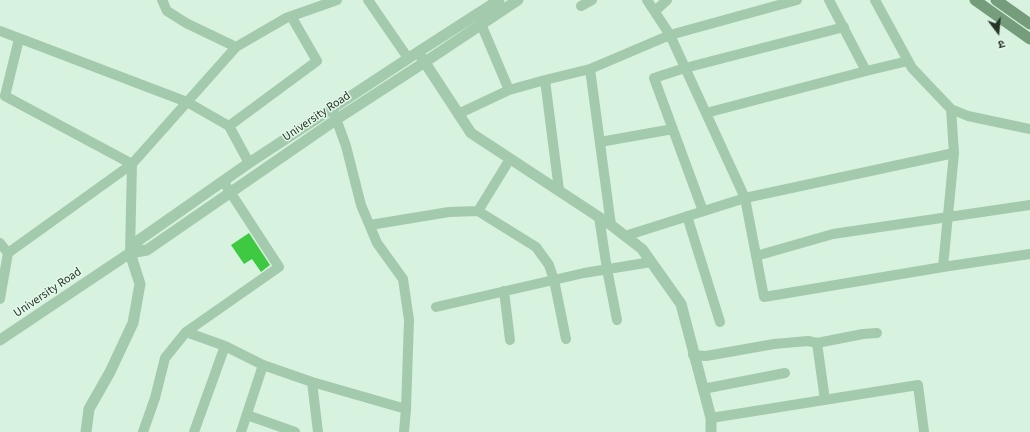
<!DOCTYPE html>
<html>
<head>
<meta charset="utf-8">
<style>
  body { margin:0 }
  #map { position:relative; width:1030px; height:432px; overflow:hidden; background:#d8f2e0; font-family:"Source Sans 3","Noto Sans Devanagari",sans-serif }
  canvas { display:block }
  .north { position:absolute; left:978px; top:12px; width:40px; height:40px; -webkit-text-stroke:3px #e4f9eb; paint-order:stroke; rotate:164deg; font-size:11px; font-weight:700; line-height:16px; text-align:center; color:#263527 }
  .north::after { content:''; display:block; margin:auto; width:14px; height:18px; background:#263527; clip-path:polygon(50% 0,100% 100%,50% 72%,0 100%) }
</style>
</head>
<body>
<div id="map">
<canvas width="1030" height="432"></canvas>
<div class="north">उ</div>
</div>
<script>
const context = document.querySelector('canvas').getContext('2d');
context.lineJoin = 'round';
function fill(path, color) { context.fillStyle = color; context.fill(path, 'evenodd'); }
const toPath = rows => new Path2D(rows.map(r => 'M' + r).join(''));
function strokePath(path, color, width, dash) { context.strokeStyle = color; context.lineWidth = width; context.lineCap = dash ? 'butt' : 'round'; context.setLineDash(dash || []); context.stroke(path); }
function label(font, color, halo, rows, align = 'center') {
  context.font = font + ' "Source Sans 3",sans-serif'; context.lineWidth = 3; context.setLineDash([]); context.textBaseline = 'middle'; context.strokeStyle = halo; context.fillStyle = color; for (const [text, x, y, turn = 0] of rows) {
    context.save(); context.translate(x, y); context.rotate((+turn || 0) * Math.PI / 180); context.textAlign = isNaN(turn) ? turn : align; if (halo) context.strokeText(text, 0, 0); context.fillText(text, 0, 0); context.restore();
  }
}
fill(toPath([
  [249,233,270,265,261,272,252,259,244,264,231,245]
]), '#3ec942');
strokePath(toPath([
  [162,0,167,11,186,23,236,47],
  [368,0,408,58],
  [875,0,912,68,951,109],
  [581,6,592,0],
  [655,11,667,0],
  [481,24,509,90],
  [0,31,187,102,229,126,249,163],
  [590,69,670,35,797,0],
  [866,71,908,61],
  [334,113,346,146,361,205,377,243,403,279,409,320,406,409],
  [706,113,866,71,829,0],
  [458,114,509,90,545,80],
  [229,126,317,61,291,16],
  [600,142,673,129],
  [954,153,951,109,968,116,1030,129],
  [223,181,279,267,186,332,225,346],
  [559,190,545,80,590,69,611,225],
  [478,211,510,159],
  [703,211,654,78,685,68,844,27],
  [687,216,720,322],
  [599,217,607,269,617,320],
  [370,225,449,212,478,211,536,247,549,265,554,280,566,339],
  [625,236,745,198,954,153,943,267,764,297,745,198,670,35,647,0],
  [0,243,8,253],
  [130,253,132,164,236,47,286,18,337,0],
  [756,256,833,234,1030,205],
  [943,267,1030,254],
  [504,291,510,340],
  [0,299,8,253,132,164,5,96,19,39],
  [436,307,584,273,651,262],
  [817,343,825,400],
  [693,355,706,356,774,344,808,341,817,343,863,334,877,333],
  [312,382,406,409,404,432],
  [703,389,785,373],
  [247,415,295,432],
  [711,418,918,385,924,432],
  [143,432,155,398,165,358,186,332],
  [194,432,225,346,263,365],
  [241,432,263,365,312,382,318,432]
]), '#a4caad', 10);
strokePath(toPath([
  [418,52,471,133,611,225,642,249,681,304,711,418,711,432],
  [130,253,147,250,337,119,425,62,518,0],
  [0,340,130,253,139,240,249,163,418,52,499,0],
  [86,432,89,409,110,372,133,323,140,284,130,253]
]), '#a4caad', 11);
strokePath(toPath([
  [975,0,1030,39],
  [996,0,1030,24]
]), '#759d7b', 11);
label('12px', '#263527', '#e4f9eb', [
  ["University Road",317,117,-34],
  ["University Road",48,293,-34]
]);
</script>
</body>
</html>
